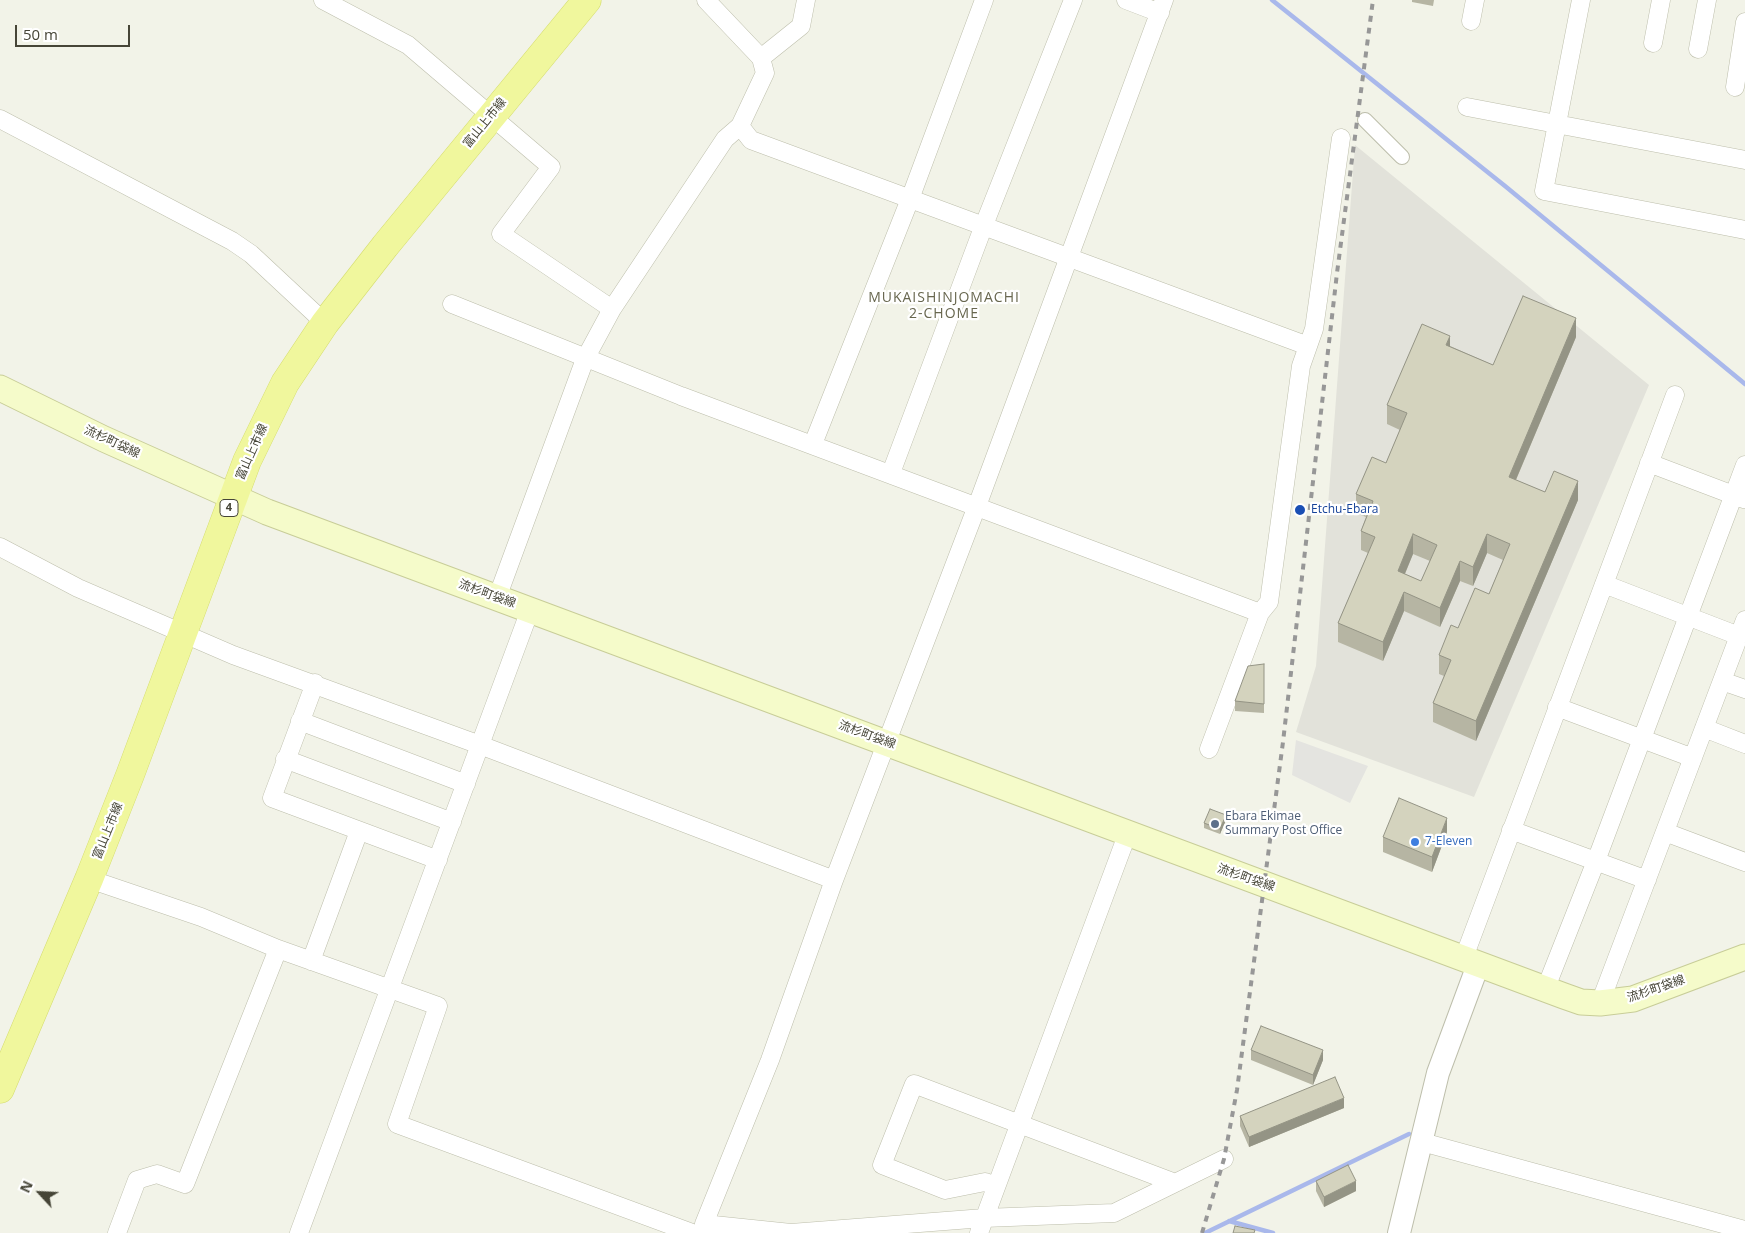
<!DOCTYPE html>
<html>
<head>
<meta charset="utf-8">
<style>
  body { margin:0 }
  #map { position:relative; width:1745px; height:1233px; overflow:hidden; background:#f2f3e8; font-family:"Open Sans",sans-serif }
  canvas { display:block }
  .north { position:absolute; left:15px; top:1168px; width:50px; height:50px; -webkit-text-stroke:4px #fff; paint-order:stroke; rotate:295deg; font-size:14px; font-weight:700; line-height:20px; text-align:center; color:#464537 }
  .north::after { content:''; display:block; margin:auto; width:18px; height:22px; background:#464537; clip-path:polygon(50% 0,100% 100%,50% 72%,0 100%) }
  .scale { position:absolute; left:15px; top:25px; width:115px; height:22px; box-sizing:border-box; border:2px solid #464537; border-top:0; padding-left:6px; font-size:15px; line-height:18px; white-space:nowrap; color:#464537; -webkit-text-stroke:4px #fff; paint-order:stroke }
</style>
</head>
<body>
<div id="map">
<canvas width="1745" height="1233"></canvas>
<div class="north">N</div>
<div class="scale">50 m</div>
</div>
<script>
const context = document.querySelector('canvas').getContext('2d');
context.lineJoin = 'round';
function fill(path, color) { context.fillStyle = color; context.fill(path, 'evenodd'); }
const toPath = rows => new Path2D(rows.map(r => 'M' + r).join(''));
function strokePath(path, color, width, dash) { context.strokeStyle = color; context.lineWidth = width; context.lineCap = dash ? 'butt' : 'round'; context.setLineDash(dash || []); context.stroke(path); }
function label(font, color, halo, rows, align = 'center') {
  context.font = font + ' "Open Sans","Noto Sans JP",sans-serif'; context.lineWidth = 4.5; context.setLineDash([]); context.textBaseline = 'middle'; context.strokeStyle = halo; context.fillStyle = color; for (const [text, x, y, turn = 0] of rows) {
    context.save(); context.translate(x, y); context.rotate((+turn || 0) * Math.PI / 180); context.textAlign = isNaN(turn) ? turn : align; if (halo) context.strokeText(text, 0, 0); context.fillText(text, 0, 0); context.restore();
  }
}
fill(toPath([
  [1355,145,1649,385,1474,797,1296,732,1316,666]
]), '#e2e2da');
fill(toPath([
  [1296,740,1368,766,1350,803,1292,775]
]), '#e4e4e0');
strokePath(toPath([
  [1272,0,1505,186,1745,384],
  [1229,1221,1273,1233],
  [1205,1233,1409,1134]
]), '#a9b8eb', 4.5);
const pedestrian = toPath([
  [1365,120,1402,157]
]);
const minor = toPath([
  [323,0,408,45,551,167,501,234,612,309],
  [1126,0,1160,13],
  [1581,0,1544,191,1745,230],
  [1471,21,1475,0],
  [1653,43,1661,0],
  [1698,49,1707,0],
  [761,58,801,26,806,0],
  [1735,87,1745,22],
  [1467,107,1745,160],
  [0,119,232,241,251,254,325,323],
  [740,126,751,140,1308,346],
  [452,304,681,396,1260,613],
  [813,444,910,199,984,0],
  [1649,463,1744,499],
  [891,473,984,225,1073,0],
  [0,547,78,588,233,655,480,745,834,880],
  [1604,584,1739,636],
  [497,598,585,359,612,309,725,139,740,126,765,73,761,58,706,0],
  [1722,681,1745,689],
  [315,683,272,798,438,860],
  [1557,707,1693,758],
  [300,721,466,784],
  [1704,728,1745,744],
  [1209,749,1260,613,1269,602,1301,366,1314,329,1341,138],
  [285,759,452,822],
  [1511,830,1647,880],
  [1665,832,1745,862],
  [89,879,201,917,278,949,438,1006,397,1124,692,1233],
  [1463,960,1675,395],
  [311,961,359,831],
  [1545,990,1596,861,1745,465],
  [1600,1003,1745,620],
  [1422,1142,1745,1230],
  [996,1186,985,1182,945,1190,882,1165,914,1084,1175,1183],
  [704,1224,791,1233,984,1218,1114,1213,1224,1159],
  [117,1233,137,1180,157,1174,185,1184,278,949],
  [299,1233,530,610],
  [703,1233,704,1224,770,1060,834,880,977,506,1164,0],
  [979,1233,1127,835]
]);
const tertiary = toPath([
  [1399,1233,1438,1073,1478,965]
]);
const secondary = toPath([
  [0,388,104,439,267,512,1564,996,1581,1002,1600,1003,1633,999,1745,957]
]);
const primary = toPath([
  [0,1089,89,879,130,775,247,461,285,383,325,323,385,246,587,0]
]);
strokePath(pedestrian, '#bdbeab', 16);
strokePath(minor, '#bdbeab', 19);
strokePath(tertiary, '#bdbeab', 24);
strokePath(secondary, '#c8cd98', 27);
strokePath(primary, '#d4dc6d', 29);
strokePath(pedestrian, '#fff', 14);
strokePath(minor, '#fff', 18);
strokePath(tertiary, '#fff', 22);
strokePath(secondary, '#f5fbca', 25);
strokePath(primary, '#f0f79d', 28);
strokePath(toPath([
  [1202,1233,1224,1159,1237,1090,1283,742,1337,273,1373,0]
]), '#979797', 4, [6, 6]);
fill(toPath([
  [1412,0,1434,0,1433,6,1412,2],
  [1576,337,1516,480,1545,492,1578,500,1476,741,1433,722,1433,703,1444,676,1439,674,1439,655,1458,628,1489,594,1503,560,1487,553,1473,586,1460,581,1440,627,1404,611,1383,661,1338,642,1338,623,1368,553,1361,550,1361,531,1366,517,1356,513,1356,494,1386,463,1400,430,1387,424,1387,405,1450,346,1493,365],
  [1413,554,1430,561,1421,581,1405,574],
  [1264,664,1264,713,1235,711,1235,701],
  [1226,820,1220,834,1204,828,1204,823],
  [1447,832,1432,872,1383,852,1383,837],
  [1251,1050,1323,1060,1313,1085,1251,1060],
  [1344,1108,1249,1147,1240,1126,1240,1116],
  [1316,1181,1356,1191,1324,1207,1316,1191]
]), '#b6b5a3');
fill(toPath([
  [1576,318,1576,337,1509,496,1509,477],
  [1450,336,1450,355,1446,345],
  [1578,481,1578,500,1476,741,1476,721],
  [1413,534,1413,554,1398,590,1398,571],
  [1487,534,1487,553,1473,586,1473,567],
  [1460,561,1460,581,1440,627,1440,608],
  [1404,592,1404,611,1383,661,1383,642],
  [1226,815,1226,820,1220,834,1220,829],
  [1447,818,1447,832,1432,872,1432,857],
  [1323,1050,1323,1060,1313,1085,1313,1075],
  [1344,1098,1344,1108,1249,1147,1249,1137],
  [1356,1181,1356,1191,1324,1207,1324,1197]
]), '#949485');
const building = toPath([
  [1523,296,1576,318,1509,477,1545,492,1554,471,1578,481,1476,721,1433,703,1451,660,1439,655,1451,625,1458,628,1475,588,1489,594,1510,544,1487,534,1473,567,1460,561,1440,608,1404,592,1383,642,1338,623,1375,537,1361,531,1373,501,1356,494,1372,457,1386,463,1407,413,1387,405,1422,324,1450,336,1446,345,1493,365,1523,296],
  [1413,534,1437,545,1421,581,1398,571,1413,534],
  [1264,664,1264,704,1235,701,1248,666,1264,664],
  [1399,798,1447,818,1432,857,1383,837,1399,798],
  [1210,809,1226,815,1220,829,1204,823,1210,809],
  [1261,1026,1323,1050,1313,1075,1251,1050,1261,1026],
  [1335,1077,1344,1098,1249,1137,1240,1116,1335,1077],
  [1348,1165,1356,1181,1324,1197,1316,1181,1348,1165],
  [1235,1226,1255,1230,1254,1233,1233,1233,1235,1226]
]);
fill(building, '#d4d3be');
strokePath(building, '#949485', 1);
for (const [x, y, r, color] of [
  [1300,510,6,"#1a4fb4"],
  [1215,824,5,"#5c6f8a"],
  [1415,842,5,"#3f7fe0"]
]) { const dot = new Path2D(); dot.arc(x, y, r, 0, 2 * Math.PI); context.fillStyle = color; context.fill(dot); strokePath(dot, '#fff', 2); }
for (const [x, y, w] of [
  [229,508,18]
]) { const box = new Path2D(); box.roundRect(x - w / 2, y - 8.5, w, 17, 4); context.fillStyle = '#fff'; context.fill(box); strokePath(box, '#464537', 1); }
label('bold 11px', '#464537', null, [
  ["4",229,508]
]);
label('12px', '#464537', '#fff', [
  ["富山上市線",485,123,-51],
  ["流杉町袋線",112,442,25],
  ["富山上市線",252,452,-66],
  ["流杉町袋線",487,594,20],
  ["流杉町袋線",867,735,20],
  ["富山上市線",108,831,-68],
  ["流杉町袋線",1246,878,19],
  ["流杉町袋線",1656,989,-19]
]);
label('12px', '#164399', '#fff', [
  ["Etchu-Ebara",1311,510]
], 'left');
label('12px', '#4e5e75', '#fff', [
  ["Ebara Ekimae",1225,817],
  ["Summary Post Office",1225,831]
], 'left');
label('12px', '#366cbe', '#fff', [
  ["7-Eleven",1425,842]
], 'left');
context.letterSpacing = '1px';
label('14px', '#68674f', '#fff', [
  ["MUKAISHINJOMACHI",944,298],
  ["2-CHOME",944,314]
]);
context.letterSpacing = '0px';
</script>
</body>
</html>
